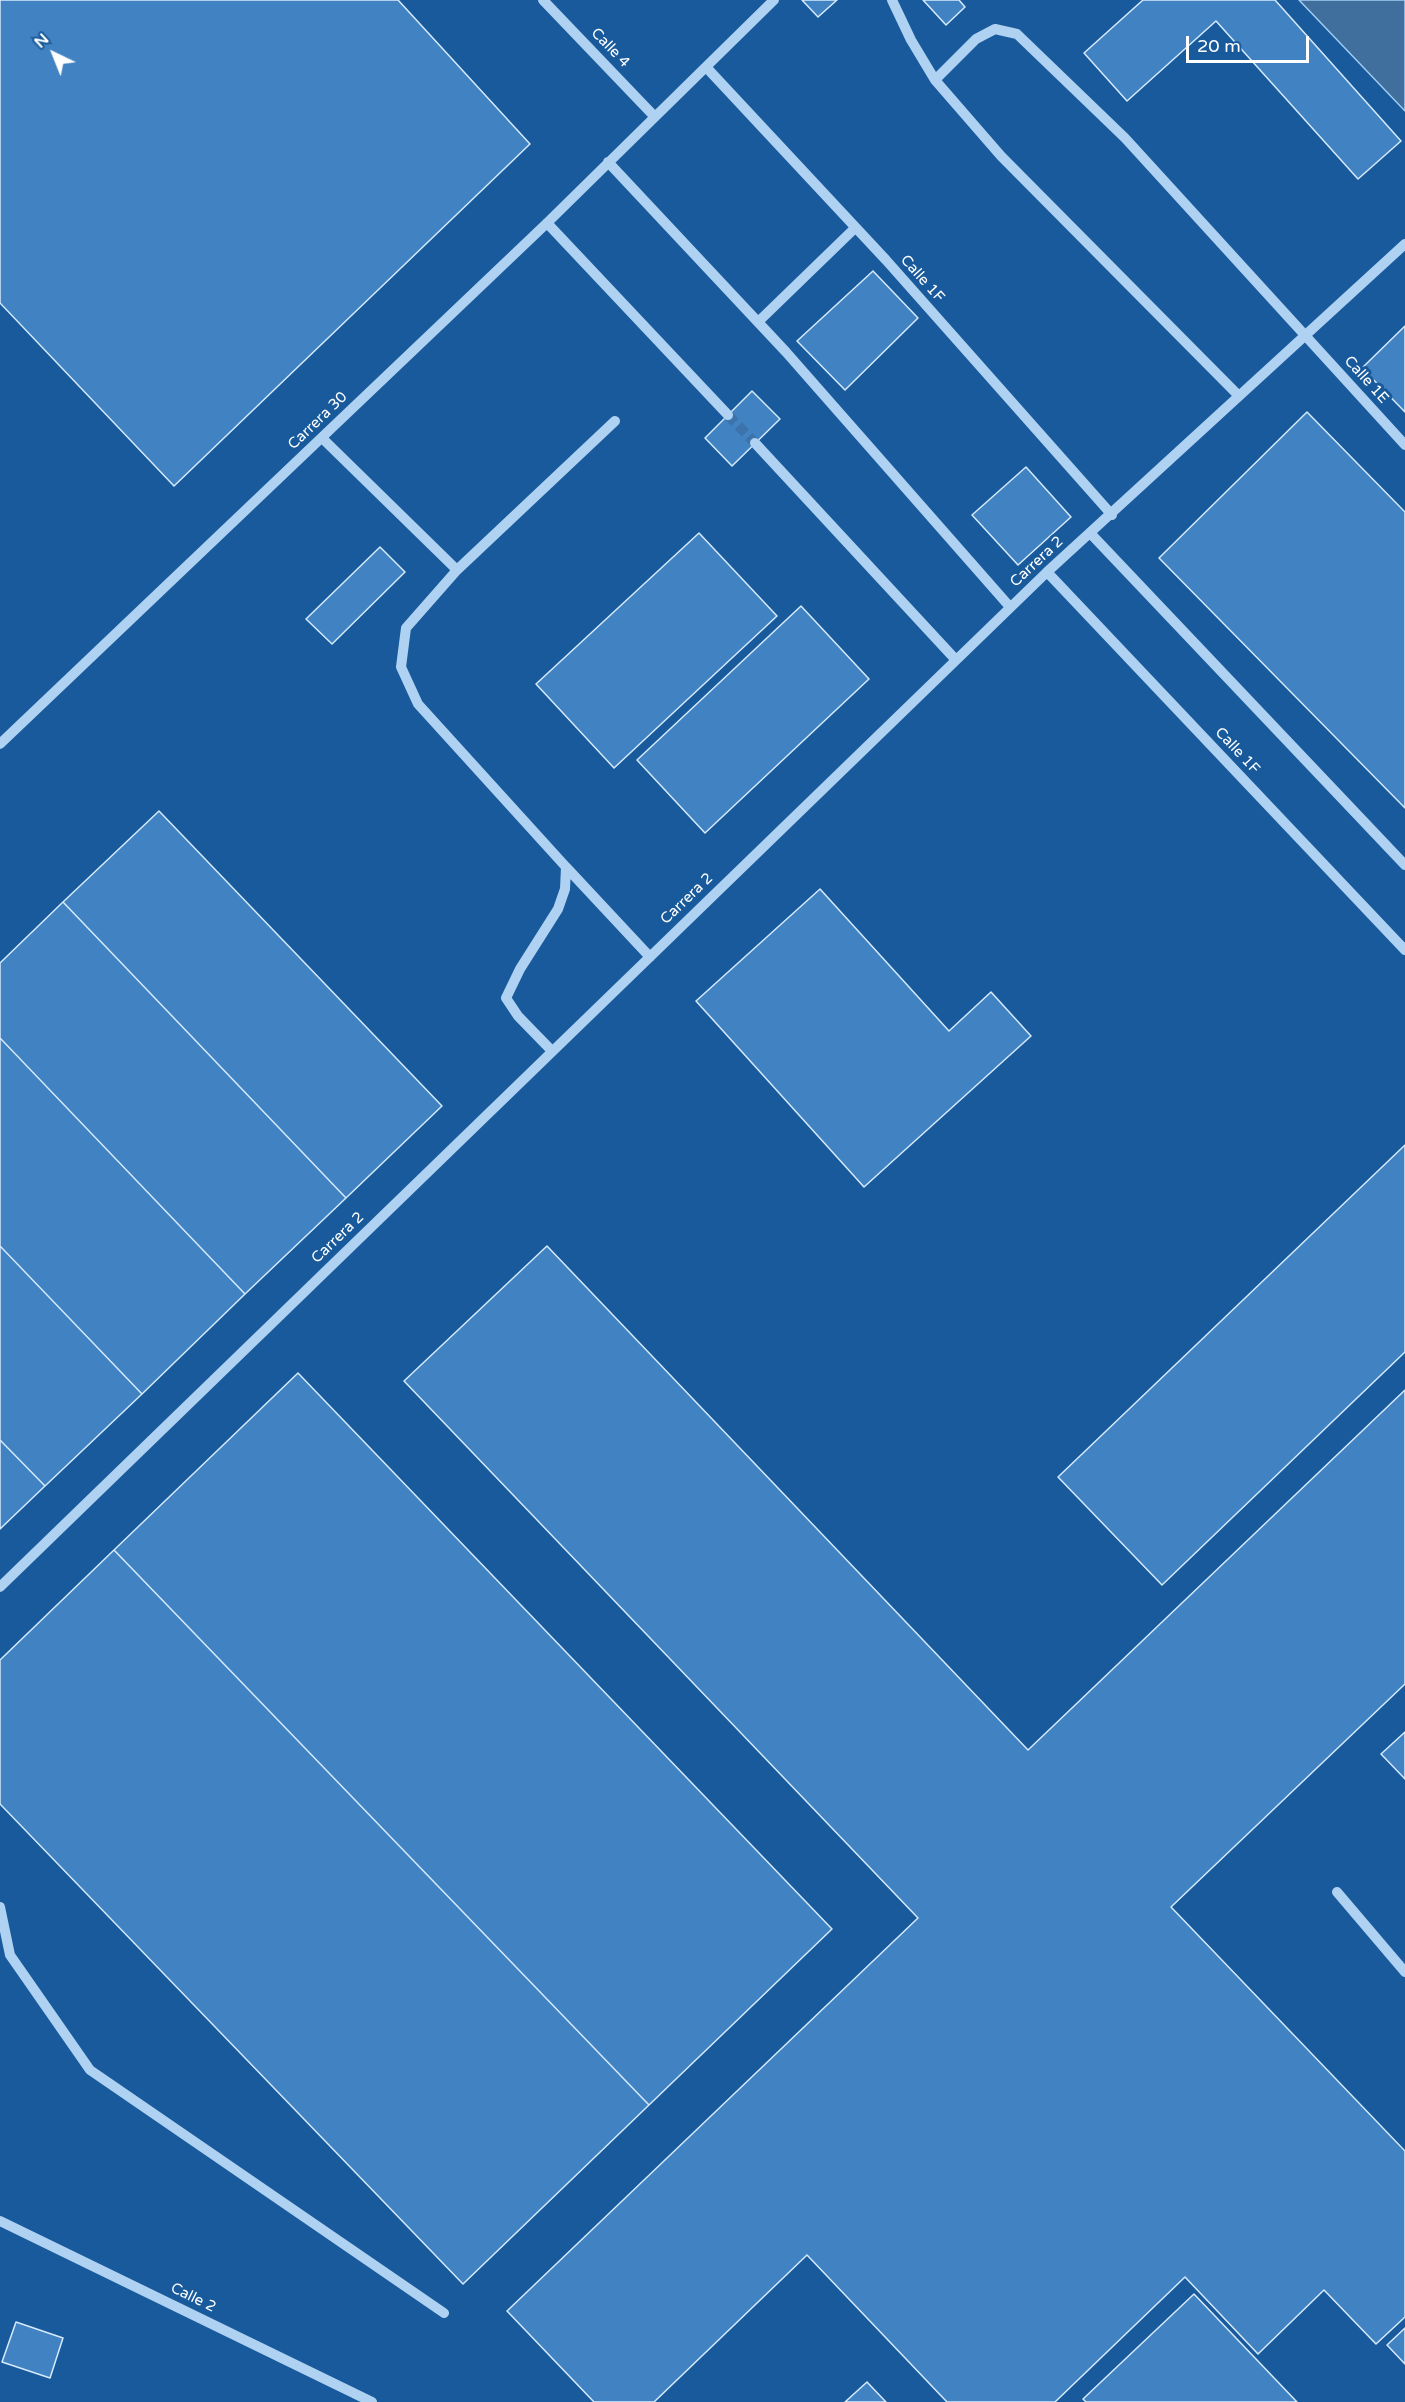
<!DOCTYPE html>
<html>
<head>
<meta charset="utf-8">
<style>
  body { margin:0 }
  #map { position:relative; width:1405px; height:2402px; overflow:hidden; background:#185a9b; font-family:"Varela Round",sans-serif }
  canvas { display:block }
  .north { position:absolute; left:24px; top:24px; width:60px; height:60px; -webkit-text-stroke:4px #185a9b; paint-order:stroke; rotate:317deg; font-size:16px; font-weight:700; line-height:24px; text-align:center; color:#fff }
  .north::after { content:''; display:block; margin:auto; width:21px; height:27px; background:#fff; clip-path:polygon(50% 0,100% 100%,50% 72%,0 100%) }
  .scale { position:absolute; left:1186px; top:36px; width:123px; height:27px; box-sizing:border-box; border:3px solid #fff; border-top:0; padding-left:8px; font-size:18px; line-height:21px; white-space:nowrap; color:#fff; -webkit-text-stroke:4px #185a9b; paint-order:stroke }
</style>
</head>
<body>
<div id="map">
<canvas width="1405" height="2402"></canvas>
<div class="north">N</div>
<div class="scale">20 m</div>
</div>
<script>
const context = document.querySelector('canvas').getContext('2d');
context.lineJoin = 'round';
function fill(path, color) { context.fillStyle = color; context.fill(path, 'evenodd'); }
const toPath = rows => new Path2D(rows.map(r => 'M' + r).join(''));
function strokePath(path, color, width, dash) { context.strokeStyle = color; context.lineWidth = width; context.lineCap = dash ? 'butt' : 'round'; context.setLineDash(dash || []); context.stroke(path); }
function label(font, color, halo, rows, align = 'center') {
  context.font = font + ' "Varela Round",sans-serif'; context.lineWidth = 6; context.setLineDash([]); context.textBaseline = 'middle'; context.strokeStyle = halo; context.fillStyle = color; for (const [text, x, y, turn = 0] of rows) {
    context.save(); context.translate(x, y); context.rotate((+turn || 0) * Math.PI / 180); context.textAlign = isNaN(turn) ? turn : align; if (halo) context.strokeText(text, 0, 0); context.fillText(text, 0, 0); context.restore();
  }
}
const water = toPath([
  [1299,0,1405,0,1405,111,1299,0]
]);
fill(water, '#406e9d');
strokePath(water, '#a1cdf4', 1.5);
const building = toPath([
  [0,0,398,0,530,144,174,486,0,303,0,0],
  [802,0,837,0,818,17,802,0],
  [923,0,959,0,965,7,946,25,923,0],
  [1143,0,1275,0,1401,141,1358,179,1216,21,1127,101,1084,53,1143,0],
  [873,271,918,318,845,390,797,341,873,271],
  [1405,326,1405,412,1362,368,1405,326],
  [752,391,780,419,732,466,705,438,752,391],
  [1307,412,1405,512,1405,808,1159,558,1307,412],
  [1026,467,1071,517,1018,565,972,515,1026,467],
  [699,533,777,616,614,768,536,684,699,533],
  [380,547,405,572,332,644,306,619,380,547],
  [801,606,869,679,705,833,637,760,801,606],
  [159,811,442,1106,346,1198,63,902,159,811],
  [820,889,949,1031,991,992,1031,1036,864,1187,696,1001,820,889],
  [63,902,346,1198,245,1294,0,1038,0,963,63,902],
  [0,1038,245,1294,142,1394,0,1246,0,1038],
  [1405,1145,1405,1352,1162,1585,1058,1477,1405,1145],
  [0,1246,142,1394,45,1486,0,1440,0,1246],
  [547,1246,1028,1750,1405,1390,1405,1684,1171,1907,1405,2151,1405,2317,1376,2344,1324,2290,1258,2354,1185,2277,1055,2402,947,2402,807,2255,654,2402,594,2402,507,2311,918,1918,404,1381,547,1246],
  [298,1373,832,1929,649,2105,114,1550,298,1373],
  [0,1440,45,1486,0,1529,0,1440],
  [114,1550,649,2105,463,2284,0,1804,0,1660,114,1550],
  [1405,1732,1405,1779,1381,1754,1405,1732],
  [1194,2294,1297,2402,1086,2402,1083,2399,1194,2294],
  [16,2322,63,2338,50,2378,2,2362,16,2322],
  [1405,2328,1405,2364,1387,2345,1405,2328],
  [867,2382,886,2402,845,2402,867,2382]
]);
fill(building, '#4183c2');
strokePath(building, '#d6eafc', 1.5);
strokePath(toPath([
  [728,415,755,443]
]), '#3b73aa', 10, [10, 5]);
strokePath(toPath([
  [543,0,655,117],
  [892,0,911,40,935,80,1001,156,1238,395],
  [706,67,886,260,1112,515],
  [935,80,976,39,995,29,1017,34,1125,138,1405,445],
  [608,162,786,352,1010,607],
  [547,223,728,415],
  [758,322,855,228],
  [322,438,457,570],
  [755,443,956,660],
  [1091,534,1405,865],
  [1047,572,1405,950],
  [0,744,547,223,774,0],
  [566,867,650,957],
  [552,1051,518,1016,506,998,520,969,558,909,565,889,566,867,418,704,401,667,406,628,457,570,615,421],
  [0,1587,1047,572,1405,244],
  [1337,1892,1405,1972],
  [0,1907,10,1955,90,2070,444,2313],
  [0,2221,372,2402]
]), '#afd1f2', 10);
label('15px', '#fff', '#185a9b', [
  ["Calle 4",610,48,46],
  ["Calle 1F",922,279,48],
  ["Calle 1E",1366,380,48],
  ["Carrera 30",318,421,-44],
  ["Carrera 2",1037,562,-43],
  ["Calle 1F",1237,751,47],
  ["Carrera 2",687,899,-44],
  ["Carrera 2",338,1238,-44],
  ["Calle 2",193,2298,26]
]);
</script>
</body>
</html>
